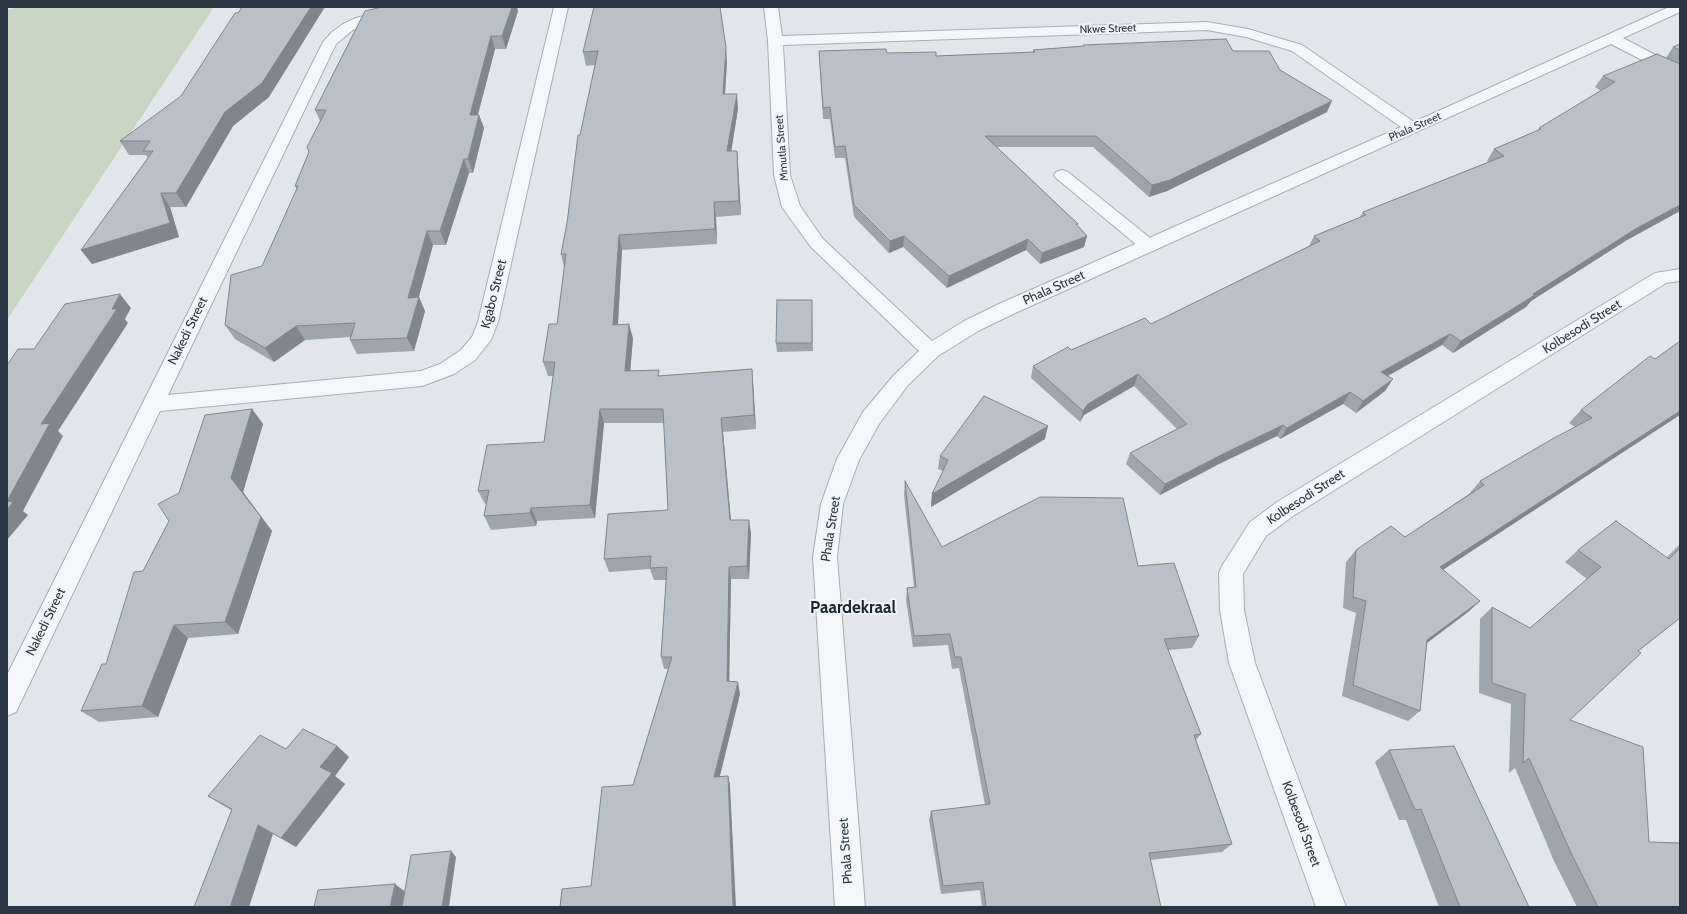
<!DOCTYPE html>
<html>
<head>
<meta charset="utf-8">
<style>
  body { margin:0 }
  #map { position:relative; width:1687px; height:914px; overflow:hidden; background:#e2e6eb; font-family:Cabin,sans-serif }
  canvas { display:block }
  .frame { position:absolute; inset:0; border:8px solid #293543; pointer-events:none }
</style>
</head>
<body>
<div id="map">
<canvas width="1687" height="914"></canvas>
<div class="frame"></div>
</div>
<script>
const context = document.querySelector('canvas').getContext('2d');
context.lineJoin = 'round';
function fill(path, color) { context.fillStyle = color; context.fill(path, 'evenodd'); }
const toPath = rows => new Path2D(rows.map(r => 'M' + r).join(''));
function strokePath(path, color, width, dash) { context.strokeStyle = color; context.lineWidth = width; context.lineCap = dash ? 'butt' : 'round'; context.setLineDash(dash || []); context.stroke(path); }
function label(font, color, halo, rows, align = 'center') {
  context.font = font + ' Cabin,sans-serif'; context.lineWidth = 4; context.setLineDash([]); context.textBaseline = 'middle'; context.strokeStyle = halo; context.fillStyle = color; for (const [text, x, y, turn = 0] of rows) {
    context.save(); context.translate(x, y); context.rotate((+turn || 0) * Math.PI / 180); context.textAlign = isNaN(turn) ? turn : align; if (halo) context.strokeText(text, 0, 0); context.fillText(text, 0, 0); context.restore();
  }
}
fill(toPath([
  [18,7,214,7,7,320,7,10]
]), '#c9d5c3');
const lane = toPath([
  [1062,170,1068,172,1155,242,1158,246,1155,250,1149,252,1143,250,1056,178,1054,175,1056,172,1062,170]
]);
const street = toPath([
  [398,7,421,7,419,10,366,24,353,30,336,44,168,395,421,371,440,364,461,350,472,337,478,322,554,7,568,7,498,322,491,340,475,360,454,374,422,386,160,411,16,712,7,716,7,675,323,42,332,32,343,24,356,18,398,7],
  [764,7,778,7,782,36,1207,22,1248,29,1302,45,1414,122,1669,7,1680,7,1680,12,1623,38,1680,68,1680,79,1675,77,1611,44,1013,314,978,331,938,356,908,385,879,424,859,460,843,504,837,557,865,907,835,907,813,557,821,504,837,459,863,412,894,375,919,351,811,247,782,207,774,175,768,41,764,7],
  [1207,30,1246,37,1292,51,1401,127,999,304,964,321,932,341,823,239,800,206,790,175,783,45,1207,30],
  [1680,269,1680,281,1666,283,1293,516,1266,536,1243,574,1244,610,1255,663,1346,907,1316,907,1229,663,1220,610,1219,573,1222,566,1250,522,1277,502,1655,273,1680,269]
]);
strokePath(lane, '#a7adb5', 2);
strokePath(street, '#a7adb5', 2);
fill(lane, '#f5f6f9');
fill(street, '#f5f6f9');
fill(toPath([
  [594,7,727,61,725,94,738,109,731,151,737,151,738,165,741,215,716,217,717,244,622,250,618,325,633,338,630,371,660,376,752,369,753,383,756,429,723,432,731,520,751,533,749,579,731,579,729,681,740,694,720,776,728,776,730,785,591,886,633,785,668,669,664,669,661,657,666,580,654,580,650,569,609,572,604,559,668,510,664,423,604,423,595,518,537,521,536,526,491,530,484,516,486,504,485,504,478,491,544,442,553,376,548,376,543,362,557,324,564,267,561,254,567,223,580,135,595,65,586,66,583,52],
  [518,11,506,49,495,49,478,115,479,115,484,128,473,173,469,173,446,245,433,245,419,297,425,311,414,351,357,354,350,340,351,337,305,340,274,362,235,339,225,325,262,266,297,189,295,186,309,152,320,121,315,110],
  [1680,44,1680,211,1627,240,1531,301,1526,307,1453,353,1442,345,1387,376,1385,391,1356,413,1343,404,1280,439,1277,436,1219,464,1160,495,1126,464,1130,453,1177,429,1134,386,1084,415,1080,422,1031,378,1033,366,1071,350,1151,324,1309,246,1314,236,1360,217,1363,212,1488,162,1487,161,1494,149,1538,130,1539,128,1601,91,1595,87,1603,76,1666,58,1673,47],
  [1083,45,1233,51,1280,70,1327,112,1167,191,1149,197,1093,147,997,147,1078,224,1077,226,1087,236,1084,247,1040,264,1026,250,947,288,903,247,889,253,854,217,845,158,835,158,830,119,823,119,819,51,936,56,1033,52,1033,50,1083,46],
  [269,97,233,126,186,207,170,207,179,237,92,264,81,250,148,158,146,155,129,155,120,141],
  [812,300,813,351,777,352,776,343],
  [1655,359,1443,570,1480,601,1468,612,1427,643,1420,711,1408,721,1342,696,1356,613,1343,608,1346,562,1356,550,1405,537,1469,494,1480,481,1575,427,1569,423,1581,410],
  [252,409,263,424,243,492,272,531,238,634,188,638,158,717,99,722,81,711,106,664,143,571,169,521,179,493],
  [1045,439,931,507,932,494,943,471,938,469,940,456],
  [905,481,942,547,1138,566,1199,636,1192,648,1168,650,1201,734,1196,740,1232,844,1222,852,1150,860,1161,907,982,907,980,890,941,894,929,820,931,811,985,805,959,668,952,669,948,645,913,647,906,600,907,588,914,587,904,495],
  [1680,544,1680,618,1638,651,1570,720,1649,842,1680,907,1577,907,1554,861,1515,768,1509,773,1511,704,1479,693,1480,619,1492,607,1530,628,1587,579,1565,562,1578,550,1666,558],
  [337,746,349,757,335,776,345,784,296,847,224,806,208,796,286,749],
  [1389,750,1529,907,1439,907,1406,820,1399,820,1375,762]
]), '#9fa5ac');
fill(toPath([
  [311,7,325,7,269,97,233,126,186,207,176,193,225,112],
  [512,7,517,7,518,11,506,49,502,36],
  [491,36,495,49,474,129,470,115],
  [726,47,727,61,724,109,723,94],
  [737,94,738,109,729,165,727,151],
  [1332,101,1327,112,1167,191,1149,197,1152,185],
  [479,115,484,128,473,173,468,159],
  [737,151,738,165,741,215,739,201],
  [464,159,469,173,446,245,440,231],
  [161,193,170,207,179,237,92,264,81,250],
  [714,202,716,217,717,244,715,229],
  [1680,205,1680,211,1627,240,1531,301,1526,307,1453,353,1461,341,1533,294,1637,228],
  [427,231,433,245,417,303,419,297,425,311,414,351,407,338,408,298],
  [619,235,622,250,617,339,613,325],
  [904,236,903,247,889,253,890,241],
  [1087,236,1084,247,1040,264,1042,253],
  [1028,239,1026,250,947,288,949,276],
  [120,294,131,308,125,319,128,323,58,431,63,436,23,511,28,515,7,540,7,501,41,424,112,309],
  [629,324,633,338,629,385,625,371],
  [296,326,305,340,274,362,265,348],
  [1450,334,1442,345,1374,384,1381,372],
  [752,369,753,383,756,429,754,415],
  [1138,374,1134,386,1084,415,1080,422,1083,411,1088,404],
  [1393,379,1385,391,1356,413,1363,401],
  [1350,392,1343,404,1280,439,1287,428],
  [252,409,263,424,243,492,272,531,238,634,225,622,231,478],
  [600,409,604,423,595,518,590,505],
  [1680,411,1680,415,1429,579,1440,567],
  [721,418,723,432,732,534,730,520],
  [1283,425,1277,436,1219,464,1160,495,1165,484,1225,453],
  [1048,426,1045,439,931,507,932,494],
  [531,508,537,521,536,526,530,513],
  [749,520,751,533,749,579,747,566],
  [729,567,731,579,729,692,727,681],
  [1480,601,1468,612,1416,651,1427,640],
  [174,625,188,638,158,717,142,706],
  [738,682,740,694,717,787,714,777],
  [337,746,349,757,335,776,345,784,296,847,281,838,320,767],
  [728,776,730,785,736,907,733,907],
  [258,825,273,834,249,907,230,907],
  [451,851,456,857,449,907,442,907],
  [395,884,407,893,404,907,390,907]
]), '#82868c');
const building = toPath([
  [242,7,311,7,262,83,225,112,176,193,161,193,170,223,81,250,153,151,143,151,150,141,120,141,181,96,235,13,238,13,242,7],
  [382,7,512,7,502,36,491,36,470,115,479,115,468,159,464,159,440,231,427,231,408,298,419,297,407,338,350,340,355,323,296,326,265,348,225,325,231,275,262,266,298,186,295,186,309,152,307,147,326,110,315,110,365,11,382,7],
  [594,7,720,7,726,47,723,94,737,94,727,151,737,151,739,201,714,202,715,229,619,235,613,325,629,324,625,371,659,370,658,376,752,369,754,415,721,418,730,520,749,520,747,566,729,567,727,681,738,682,714,777,728,776,733,907,560,907,562,889,591,886,602,787,633,785,672,657,661,657,667,567,650,568,651,556,604,559,608,514,668,510,663,409,600,409,590,505,531,508,530,513,484,516,489,490,478,491,487,445,544,442,555,362,543,362,549,324,557,324,566,254,561,254,567,223,578,135,580,135,598,51,583,52,594,7],
  [1226,39,1233,51,1269,51,1280,70,1332,101,1170,180,1152,185,1096,136,985,136,1078,224,1076,224,1087,236,1042,253,1028,239,949,276,904,236,890,241,854,205,845,146,835,147,830,107,823,108,819,51,886,49,887,53,936,52,936,56,1035,52,1033,50,1084,46,1083,45,1226,39],
  [1680,44,1680,50,1673,47,1680,44],
  [1657,54,1680,64,1680,205,1637,228,1533,294,1535,295,1461,341,1450,334,1381,372,1393,379,1363,401,1350,392,1287,428,1283,425,1225,453,1165,484,1130,453,1187,424,1138,374,1088,404,1083,411,1033,366,1068,347,1071,350,1145,318,1151,324,1320,241,1314,236,1366,215,1363,212,1504,156,1494,149,1541,129,1539,128,1615,82,1603,76,1657,54],
  [120,294,112,309,117,309,41,424,50,423,7,501,7,365,18,349,34,349,65,304,120,294],
  [777,300,812,300,812,343,776,343,777,300],
  [1680,341,1680,411,1440,567,1480,601,1427,640,1420,711,1353,685,1366,601,1353,597,1356,550,1391,526,1405,537,1484,485,1480,481,1554,438,1592,418,1581,410,1650,356,1655,359,1680,341],
  [984,396,1048,426,932,494,948,460,940,456,984,396],
  [252,409,231,478,261,517,225,622,174,625,142,706,81,711,102,664,106,664,134,572,143,571,169,521,158,504,179,493,205,415,252,409],
  [905,481,942,547,1040,497,1123,498,1138,566,1174,563,1199,636,1164,639,1201,734,1194,735,1232,844,1149,853,1161,907,986,907,983,882,943,886,931,811,990,804,961,657,955,657,950,634,914,636,907,588,916,587,905,481],
  [7,501,13,502,7,510,7,501],
  [1616,521,1669,559,1680,548,1680,618,1638,651,1641,653,1570,720,1643,747,1649,842,1680,843,1680,907,1598,907,1571,853,1529,758,1523,763,1525,694,1492,683,1492,607,1530,628,1601,567,1578,550,1616,521],
  [303,729,337,746,320,767,332,773,281,838,258,825,230,907,194,907,232,809,208,796,260,735,286,749,303,729],
  [1454,746,1529,907,1460,907,1421,809,1415,810,1389,750,1454,746],
  [451,851,442,907,402,907,411,855,451,851],
  [395,884,390,907,314,907,318,890,395,884]
]);
fill(building, '#b9c0c8');
strokePath(building, '#82868c', 1);
label('11px', '#293543', '#f2f5f8', [
  ["Nkwe Street",1108,29,-2],
  ["Phala Street",1415,127,-24],
  ["Mmutla Street",782,148,-95]
]);
label('13px', '#293543', '#f2f5f8', [
  ["Phala Street",1054,288,-24],
  ["Kgabo Street",494,294,-76],
  ["Kolbesodi Street",1582,327,-32],
  ["Nakedi Street",188,331,-64],
  ["Kolbesodi Street",1306,497,-33],
  ["Phala Street",831,529,-81],
  ["Nakedi Street",46,622,-64],
  ["Kolbesodi Street",1301,824,70],
  ["Phala Street",846,851,-94]
]);
label('bold 17px', '#1b2634', '#f2f5f8', [
  ["Paardekraal",853,608]
]);
</script>
</body>
</html>
